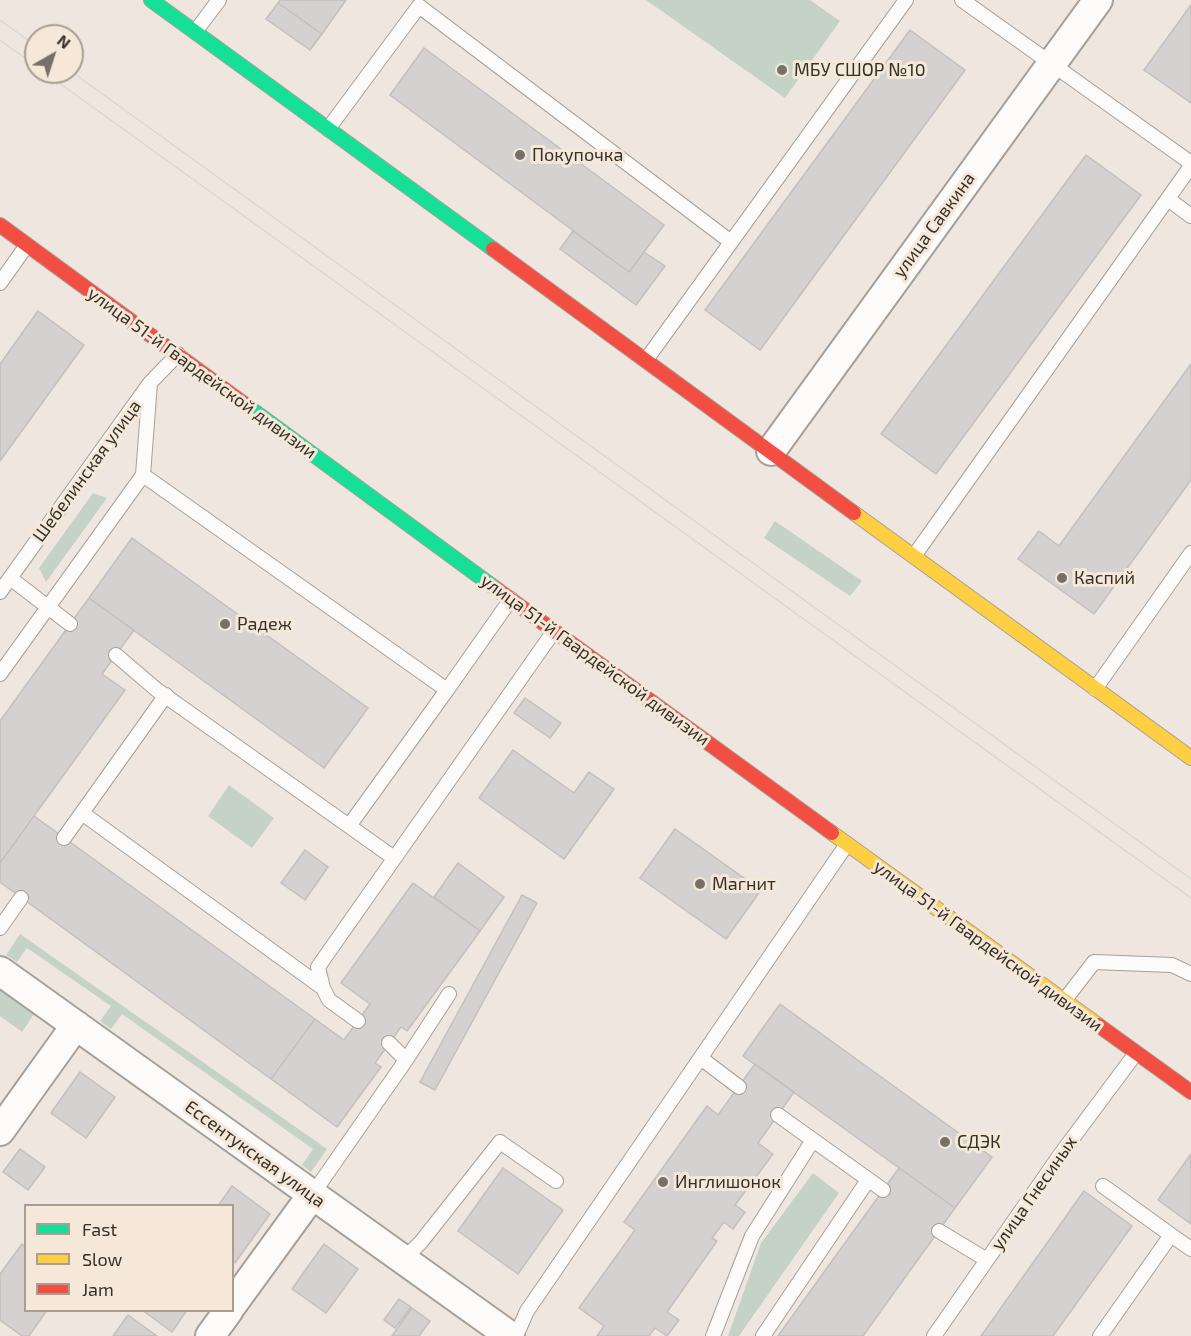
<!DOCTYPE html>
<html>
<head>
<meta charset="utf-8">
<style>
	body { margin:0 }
	#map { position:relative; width:1191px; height:1336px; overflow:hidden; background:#efe7df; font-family:"Exo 2",sans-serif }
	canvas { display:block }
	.legend { position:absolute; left:24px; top:1204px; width:210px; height:108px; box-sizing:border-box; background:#f5e8d9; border:2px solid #a89e93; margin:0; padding:8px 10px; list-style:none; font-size:18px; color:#35302a }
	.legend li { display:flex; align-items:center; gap:12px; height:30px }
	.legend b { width:30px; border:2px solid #a89e93 }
	.north { position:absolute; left:24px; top:24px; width:60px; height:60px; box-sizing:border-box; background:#f5e8d9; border:2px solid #a89e93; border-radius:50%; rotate:39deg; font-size:16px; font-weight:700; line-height:24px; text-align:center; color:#35302a }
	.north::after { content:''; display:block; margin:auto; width:21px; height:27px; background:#767069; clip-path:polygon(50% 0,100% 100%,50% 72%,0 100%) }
</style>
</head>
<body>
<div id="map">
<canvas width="1191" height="1336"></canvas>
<ul class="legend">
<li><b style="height:8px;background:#16e098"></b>Fast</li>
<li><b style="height:8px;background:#ffcf43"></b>Slow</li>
<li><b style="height:8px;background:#f24e42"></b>Jam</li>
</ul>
<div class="north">N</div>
</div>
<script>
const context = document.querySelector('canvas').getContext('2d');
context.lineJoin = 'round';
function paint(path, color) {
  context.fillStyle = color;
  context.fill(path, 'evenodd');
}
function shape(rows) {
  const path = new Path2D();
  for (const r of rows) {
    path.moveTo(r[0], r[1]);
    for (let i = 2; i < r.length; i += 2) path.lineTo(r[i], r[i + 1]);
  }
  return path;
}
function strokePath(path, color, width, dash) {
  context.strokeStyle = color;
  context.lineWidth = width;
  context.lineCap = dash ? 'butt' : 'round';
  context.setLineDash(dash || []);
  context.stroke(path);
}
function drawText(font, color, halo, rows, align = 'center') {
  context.font = font + ' "Exo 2",sans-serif';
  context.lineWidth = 6;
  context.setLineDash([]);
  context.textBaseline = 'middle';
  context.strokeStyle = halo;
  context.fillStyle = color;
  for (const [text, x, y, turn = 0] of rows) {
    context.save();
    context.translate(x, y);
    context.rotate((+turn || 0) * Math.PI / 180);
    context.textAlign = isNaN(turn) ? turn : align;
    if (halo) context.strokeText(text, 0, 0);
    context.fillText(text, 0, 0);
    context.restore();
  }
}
const green = shape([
	[646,0,810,0,840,21,785,98],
	[93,493,107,498,46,582,39,568],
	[775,521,862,581,850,596,764,538],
	[229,785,274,818,252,848,208,816],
	[20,934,327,1149,311,1172,302,1165,313,1149,122,1014,111,1029,100,1021,111,1006,27,948,17,962,6,955],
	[0,990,34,1014,22,1032,0,1016],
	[813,1173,839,1193,739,1336,728,1336,761,1243]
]);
const building = shape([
	[280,0,346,0,322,34,278,3,280,0],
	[278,3,322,34,310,50,266,19,278,3],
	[1191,5,1191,103,1144,70,1191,5],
	[910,30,965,70,760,350,705,310,910,30],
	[424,48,664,225,629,272,390,95,424,48],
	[1086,155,1141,195,936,474,881,434,1086,155],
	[573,231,629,272,644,252,665,266,636,305,560,249,573,231],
	[38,311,84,345,0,461,0,364,38,311],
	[1191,364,1191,480,1094,614,1018,559,1039,531,1059,546,1191,364],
	[132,538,368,708,324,768,89,598,132,538],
	[89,598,134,630,102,674,125,690,0,863,0,721,89,598],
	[525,698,561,723,550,738,514,713,525,698],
	[513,750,574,793,589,772,614,789,564,859,479,798,513,750],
	[34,816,315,1019,271,1079,0,882,0,863,34,816],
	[675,829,761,890,726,939,640,878,675,829],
	[305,850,328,867,305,900,281,883,305,850],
	[458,863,504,897,480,931,434,897,458,863],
	[413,883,480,931,407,1031,401,1027,375,1063,381,1067,337,1127,271,1079,315,1019,344,1040,370,1004,341,983,413,883],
	[522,895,537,903,435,1090,420,1082,522,895],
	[780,1004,992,1157,955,1208,743,1056,780,1004],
	[755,1064,794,1092,758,1143,773,1154,735,1205,745,1212,733,1229,724,1222,712,1238,717,1241,667,1312,679,1320,667,1336,655,1328,649,1336,597,1336,604,1326,579,1308,635,1230,624,1222,707,1106,718,1115,755,1064],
	[80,1072,115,1097,86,1138,51,1113,80,1072],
	[20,1149,45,1167,28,1190,3,1172,20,1149],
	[1191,1154,1191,1224,1158,1200,1191,1154],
	[503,1168,563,1210,518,1274,458,1231,503,1168],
	[899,1168,955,1208,863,1336,778,1336,899,1168],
	[232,1186,270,1214,235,1263,232,1261,232,1206,218,1206,232,1186],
	[1084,1191,1132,1226,1053,1336,981,1336,1084,1191],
	[22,1244,26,1247,26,1310,47,1310,29,1336,22,1336,0,1320,0,1274,22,1244],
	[324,1244,358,1269,326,1313,292,1289,324,1244],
	[399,1299,411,1307,395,1328,384,1320,399,1299],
	[412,1308,430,1321,419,1336,392,1336,412,1308],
	[142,1310,187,1310,172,1332,142,1310],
	[128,1315,157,1336,113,1336,128,1315]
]);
const lane = shape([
	[962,0,1191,163],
	[195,32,219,0],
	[328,129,419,6,731,242],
	[1168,199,1191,216],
	[0,283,27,245],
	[646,360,906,0],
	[150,383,143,475,447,690,511,599],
	[914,556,1191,166],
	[10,578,70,624],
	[0,592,150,383,178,354],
	[116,655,157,690,349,826,447,690],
	[0,674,143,475],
	[1095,689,1191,553],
	[82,813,323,988],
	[349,826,394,858],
	[64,838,166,695],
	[0,928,21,898],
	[1064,1001,1094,962,1172,965,1191,974],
	[358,1021,329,1000,323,988,318,967,554,631],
	[702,1059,739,1087],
	[406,1060,449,994],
	[813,1140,883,1190],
	[1103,1186,1171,1235],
	[312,1195,406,1060,389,1043],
	[939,1231,987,1260],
	[404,1259,421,1242,500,1142,556,1181],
	[516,1336,527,1311,847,844],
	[713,1336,752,1236,813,1140,778,1115],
	[763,1336,868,1180],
	[934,1336,1060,1155,1136,1053],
	[1100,1336,1171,1235,1191,1249]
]);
const street = shape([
	[771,451,1098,0],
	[0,971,510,1336],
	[0,1131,76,1025],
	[232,1305,312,1195],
	[210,1336,229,1310]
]);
const fast = shape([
	[151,0,493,249],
	[243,403,495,588]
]);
const slow = shape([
	[854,513,1191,758],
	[832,833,1098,1025]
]);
const jam = shape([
	[0,225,243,403],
	[493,249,854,513],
	[495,588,832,833],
	[1098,1025,1191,1092]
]);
const tram = shape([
	[0,20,36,46],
	[0,40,36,66],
	[44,72,1191,898],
	[72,72,1191,879]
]);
const markers = [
	[782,70,6,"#767069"],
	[520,155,6,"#767069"],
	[1062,578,6,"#767069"],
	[225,624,6,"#767069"],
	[700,884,6,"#767069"],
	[945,1142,6,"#767069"],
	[663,1182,6,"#767069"]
];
const poiNames = [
	["МБУ СШОР №10",794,70],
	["Покупочка",532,155],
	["Каспий",1074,578],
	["Радеж",237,624],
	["Магнит",712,884],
	["СДЭК",957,1142],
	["Инглишонок",675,1182]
];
const streetNames = [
	["улица Савкина",934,225,-54],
	["улица 51-й Гвардейской дивизии",202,373,36],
	["Шебелинская улица",87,471,-54],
	["улица 51-й Гвардейской дивизии",595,660,36],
	["улица 51-й Гвардейской дивизии",988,946,36],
	["Ессентукская улица",255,1154,36],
	["улица Гнесиных",1034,1193,-55]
];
paint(green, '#c5d3c6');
paint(building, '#d5d1d1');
strokePath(building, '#c2bfbe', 1.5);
strokePath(lane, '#a5a099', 16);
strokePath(street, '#a5a099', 32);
strokePath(fast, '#a5a099', 16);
strokePath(slow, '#a5a099', 16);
strokePath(jam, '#a5a099', 16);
strokePath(lane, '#fdfbfa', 14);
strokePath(street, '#fdfbfa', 28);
strokePath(fast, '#16e098', 14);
strokePath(slow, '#ffcf43', 14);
strokePath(jam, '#f24e42', 14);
strokePath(tram, '#d9d7d5', 1.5);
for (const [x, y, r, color] of markers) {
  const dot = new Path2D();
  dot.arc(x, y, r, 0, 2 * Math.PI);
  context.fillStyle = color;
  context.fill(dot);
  strokePath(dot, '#f5e8d9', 2);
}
drawText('18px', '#35302a', '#f5e8d9', poiNames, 'left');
drawText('18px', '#35302a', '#f5e8d9', streetNames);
</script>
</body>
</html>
